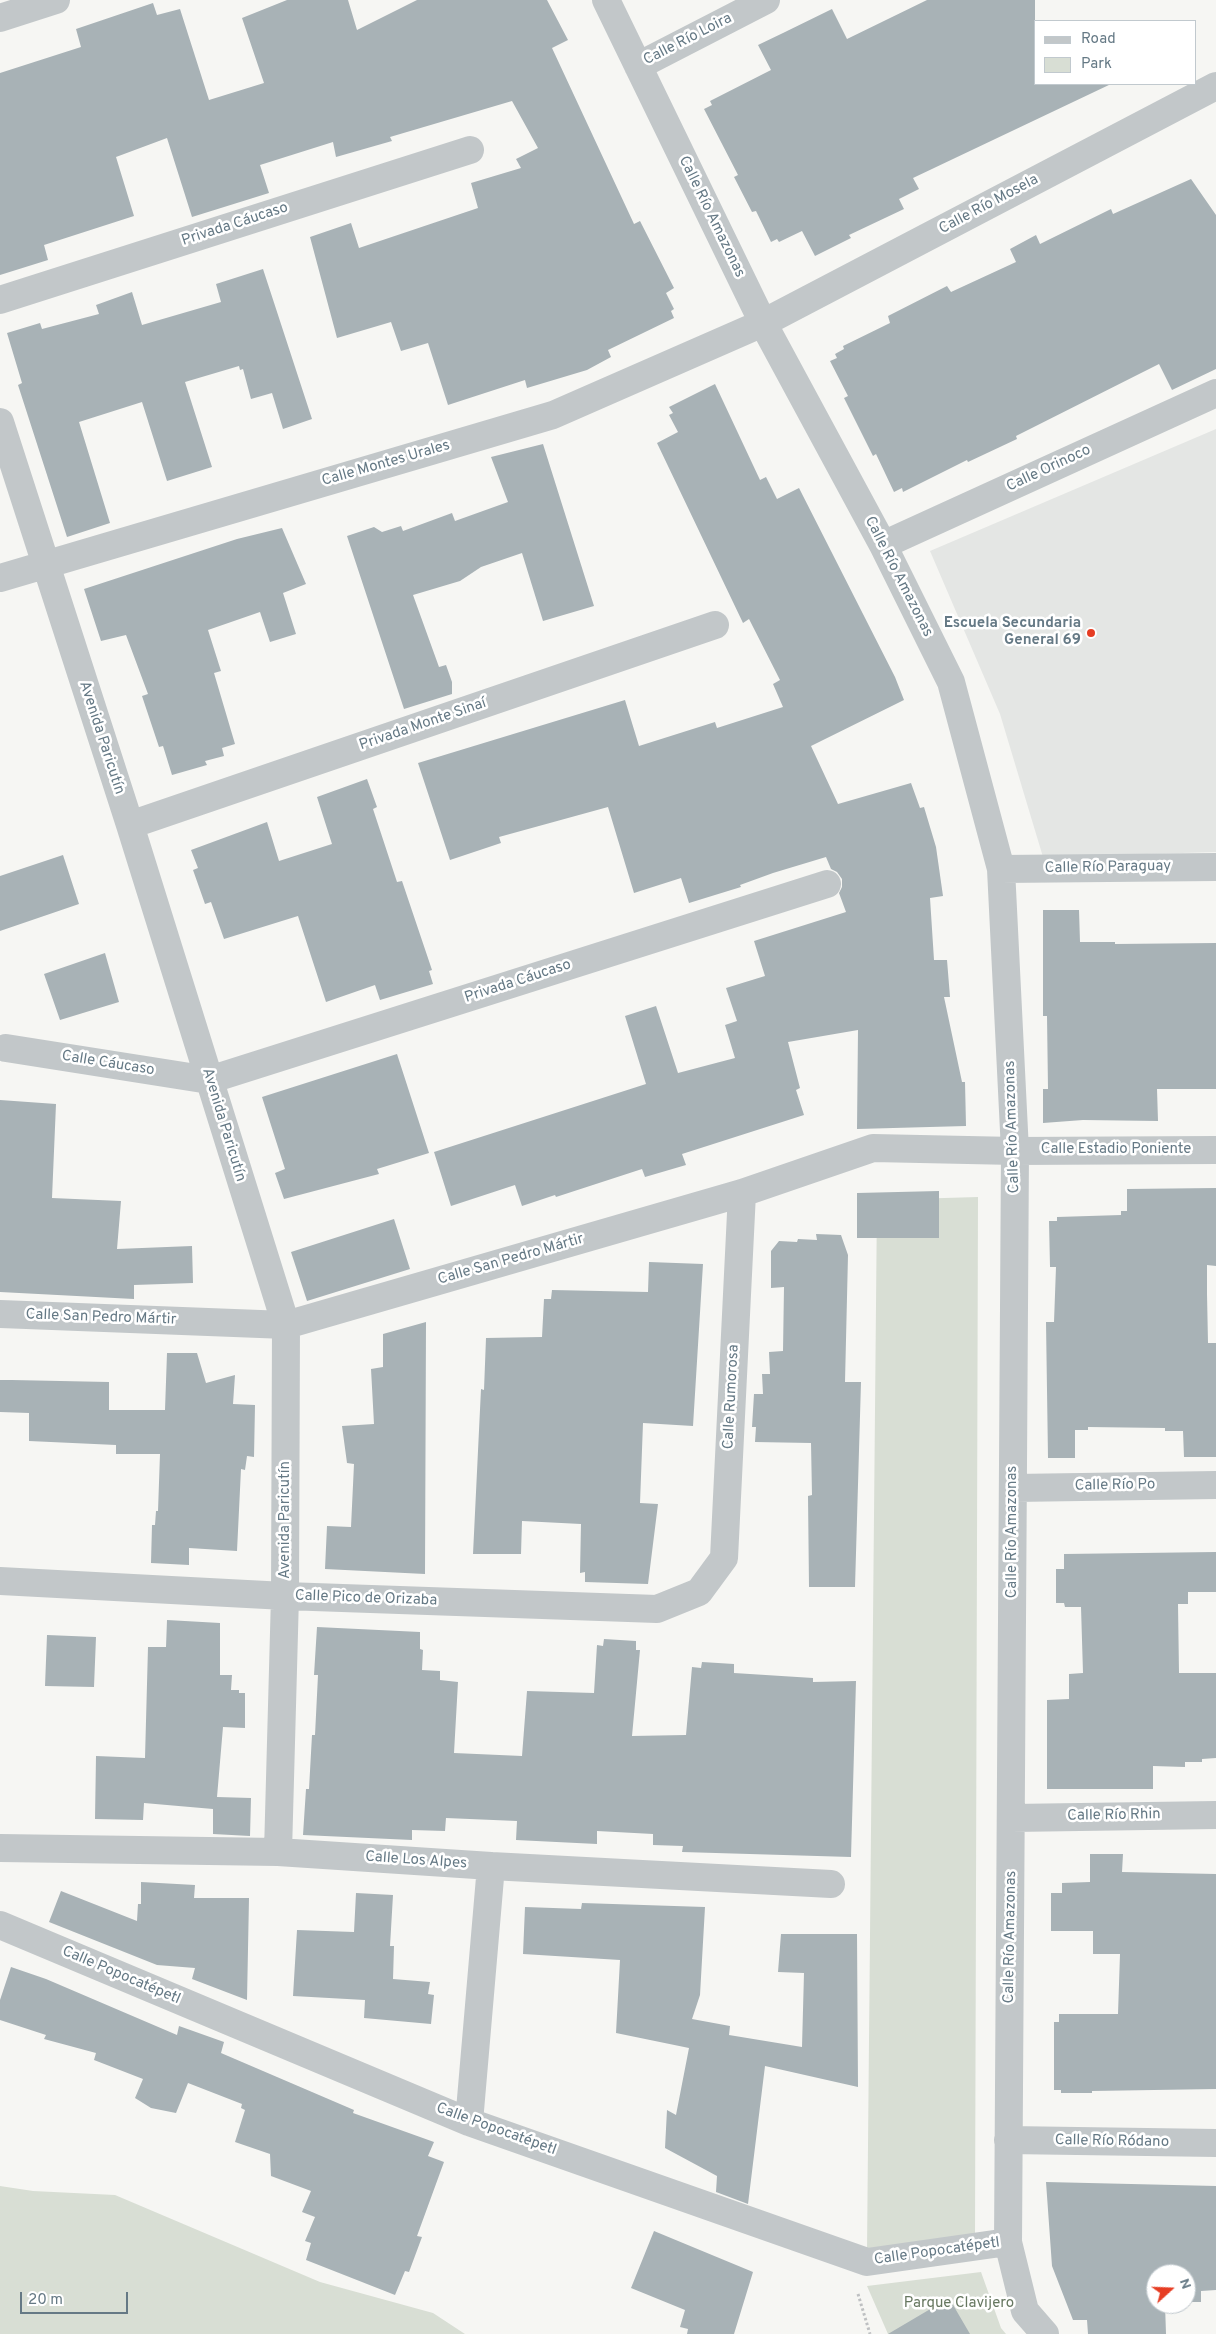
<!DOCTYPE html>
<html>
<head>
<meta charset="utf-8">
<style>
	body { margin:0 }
	#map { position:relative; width:1216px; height:2334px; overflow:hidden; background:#f6f6f3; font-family:Overpass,sans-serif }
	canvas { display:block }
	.legend { position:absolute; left:1034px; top:20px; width:162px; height:65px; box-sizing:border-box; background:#fff; border:1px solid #c1c9ce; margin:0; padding:6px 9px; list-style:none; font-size:15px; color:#657985 }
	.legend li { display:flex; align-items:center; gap:10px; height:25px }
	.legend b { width:25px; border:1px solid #c1c9ce }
	.north { position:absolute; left:1146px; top:2264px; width:50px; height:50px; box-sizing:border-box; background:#fff; border:1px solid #c1c9ce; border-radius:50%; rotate:70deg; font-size:14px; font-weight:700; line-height:20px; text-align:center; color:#657985 }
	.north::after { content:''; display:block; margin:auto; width:18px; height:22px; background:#e63d23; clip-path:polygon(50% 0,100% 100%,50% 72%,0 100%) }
	.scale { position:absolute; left:20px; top:2292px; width:108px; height:22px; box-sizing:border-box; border:2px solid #657985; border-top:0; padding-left:6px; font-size:15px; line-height:18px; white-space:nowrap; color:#657985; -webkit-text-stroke:4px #fff; paint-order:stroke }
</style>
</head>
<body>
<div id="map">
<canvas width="1216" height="2334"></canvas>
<ul class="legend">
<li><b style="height:6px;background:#c2c7c9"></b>Road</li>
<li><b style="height:14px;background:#d8ded4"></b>Park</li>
</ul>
<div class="north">N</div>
<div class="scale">20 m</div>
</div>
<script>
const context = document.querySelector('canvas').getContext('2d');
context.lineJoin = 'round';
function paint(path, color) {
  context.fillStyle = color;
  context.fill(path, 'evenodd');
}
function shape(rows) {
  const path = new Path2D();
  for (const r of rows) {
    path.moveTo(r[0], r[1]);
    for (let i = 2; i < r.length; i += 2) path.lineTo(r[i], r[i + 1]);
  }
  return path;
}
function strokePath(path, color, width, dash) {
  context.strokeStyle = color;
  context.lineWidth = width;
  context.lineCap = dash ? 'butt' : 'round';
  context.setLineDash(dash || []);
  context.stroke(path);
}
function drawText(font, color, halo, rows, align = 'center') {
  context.font = font + ' Overpass,sans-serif';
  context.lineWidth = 5;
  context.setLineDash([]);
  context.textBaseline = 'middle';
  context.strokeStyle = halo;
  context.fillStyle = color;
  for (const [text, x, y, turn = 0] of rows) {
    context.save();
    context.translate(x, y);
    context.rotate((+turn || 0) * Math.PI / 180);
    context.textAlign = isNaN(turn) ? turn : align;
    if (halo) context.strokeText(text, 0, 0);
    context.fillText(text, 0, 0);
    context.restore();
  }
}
const built = shape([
	[1216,429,1216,852,1043,857,1000,714,930,551]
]);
const green = shape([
	[978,1197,975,2234,867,2250,877,1200],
	[0,2186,33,2191,115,2195,320,2282,433,2313,465,2334,0,2334],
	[981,2272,1001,2328,1006,2334,888,2334,867,2286]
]);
const building = shape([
	[287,0,348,0,357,30,417,0,547,0,568,40,552,48,634,224,640,221,674,288,666,293,674,309,671,311,674,318,608,350,611,357,587,370,527,388,525,380,448,405,428,343,401,351,391,322,337,338,310,237,351,223,359,248,478,208,471,183,521,168,516,159,538,148,512,101,390,137,392,141,336,157,333,142,260,165,269,193,192,217,167,138,116,157,134,216,44,245,48,260,0,275,0,73,81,47,76,29,153,3,157,15,180,9,209,100,264,83,242,18],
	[927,0,1035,0,1035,84,1111,84,913,178,919,189,899,199,904,209,849,235,851,238,815,256,802,231,779,242,777,239,771,242,756,211,752,212,734,177,738,175,704,109,712,105,710,101,771,70,758,45,783,33,832,9,847,39],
	[1191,179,1216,215,1216,369,1172,390,1159,364,1016,436,1017,439,968,462,967,460,903,492,902,488,894,492,876,454,873,456,844,398,848,396,830,361,837,358,835,354,844,349,843,346,890,323,888,316,947,286,951,292,1016,262,1010,249,1036,235,1040,244,1111,209,1113,214],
	[263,269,312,419,283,429,272,393,251,399,243,369,240,370,239,366,185,382,212,467,167,481,142,402,79,422,110,523,67,537,18,385,22,383,7,333,40,323,42,329,99,314,96,305,132,292,142,325,221,302,216,284],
	[715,384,760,480,766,477,777,499,799,488,895,677,904,700,811,746,838,804,911,783,920,808,924,807,936,847,943,896,930,898,934,960,947,960,950,997,944,997,962,1082,965,1082,966,1126,857,1129,858,1030,788,1042,800,1088,796,1090,804,1115,682,1154,686,1165,645,1177,642,1169,556,1197,555,1195,522,1206,515,1185,451,1206,434,1152,646,1084,625,1016,656,1006,678,1073,735,1058,725,1025,737,1021,726,988,765,976,754,941,846,912,839,893,842,887,842,879,837,872,831,869,826,857,773,873,740,885,741,887,689,903,681,878,634,893,608,807,499,837,501,843,450,860,418,763,625,700,639,746,715,722,717,728,783,707,773,684,780,680,749,619,743,623,657,443,678,432,669,415,673,413,669,407],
	[543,444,594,606,543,621,522,553,481,567,460,581,413,595,439,667,446,665,452,682,452,694,404,709,347,536,374,527,382,532,401,526,403,531,452,513,455,521,508,502,491,457],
	[282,528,306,584,283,593,296,634,270,642,260,612,208,630,221,671,214,673,235,744,222,748,224,756,205,761,207,765,172,775,163,746,159,747,142,696,148,694,126,635,101,641,84,589,237,539],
	[367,779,377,807,373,809,397,882,402,881,432,970,429,971,433,984,380,1000,375,985,326,1002,298,916,224,939,211,902,205,904,193,870,198,868,191,850,267,822,279,861,332,844,317,797],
	[63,855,79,904,0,931,0,876],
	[1043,910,1079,910,1080,942,1115,942,1115,944,1216,943,1216,1089,1157,1089,1158,1121,1083,1120,1043,1123,1043,1089,1048,1089,1047,1016,1043,1016],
	[105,953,119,1002,60,1020,44,974],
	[397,1054,429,1153,377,1169,379,1174,284,1199,275,1173,285,1169,262,1097],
	[0,1100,56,1104,52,1198,121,1201,117,1249,192,1246,193,1283,134,1285,134,1299,0,1292],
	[1216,1188,1216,1266,1207,1265,1207,1294,1208,1343,1216,1343,1216,1457,1184,1457,1183,1431,1165,1431,1165,1428,1088,1427,1088,1430,1075,1430,1075,1458,1048,1458,1046,1322,1054,1322,1056,1267,1050,1267,1049,1221,1057,1221,1057,1217,1121,1215,1121,1211,1127,1211,1127,1189],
	[939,1191,939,1238,857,1238,857,1193],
	[394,1219,410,1269,307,1301,291,1252],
	[816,1234,841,1235,848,1255,845,1382,861,1382,855,1587,809,1587,808,1496,812,1495,811,1443,755,1442,756,1427,752,1427,754,1394,763,1394,762,1374,770,1374,769,1352,783,1351,784,1287,771,1288,771,1251,779,1241,797,1242,798,1239,817,1240],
	[649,1262,703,1264,693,1426,643,1423,640,1503,658,1504,648,1584,585,1582,585,1572,580,1573,581,1524,522,1521,521,1554,473,1554,481,1389,484,1390,486,1338,542,1337,544,1299,551,1299,552,1290,648,1292],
	[426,1322,425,1574,325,1569,327,1526,351,1527,354,1464,347,1463,342,1426,374,1424,371,1369,383,1367,383,1334],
	[167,1353,197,1353,206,1383,235,1375,233,1404,255,1405,254,1457,247,1456,245,1470,241,1469,237,1551,189,1548,189,1565,151,1563,152,1525,155,1525,156,1511,158,1511,160,1454,116,1454,116,1445,29,1441,29,1413,0,1412,0,1380,12,1380,109,1382,109,1410,165,1410],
	[1216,1552,1216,1592,1188,1592,1188,1604,1178,1604,1179,1673,1216,1673,1216,1758,1202,1759,1202,1762,1185,1762,1185,1767,1153,1766,1153,1789,1047,1789,1047,1700,1069,1699,1069,1674,1083,1673,1081,1607,1065,1607,1064,1603,1056,1603,1056,1569,1064,1569,1064,1554],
	[167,1620,220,1623,220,1675,232,1675,231,1690,239,1690,239,1693,245,1693,245,1728,223,1727,217,1797,251,1798,250,1836,213,1834,213,1809,144,1803,143,1820,95,1819,96,1756,145,1758,148,1647,166,1647],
	[317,1627,420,1632,420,1649,423,1650,422,1670,440,1671,440,1680,458,1682,454,1753,522,1756,527,1691,594,1693,597,1645,603,1646,604,1639,636,1641,636,1650,640,1650,632,1736,686,1735,692,1667,701,1668,702,1662,734,1664,734,1673,813,1678,813,1682,856,1681,851,1857,682,1852,683,1846,653,1845,653,1834,597,1831,597,1844,516,1840,517,1821,446,1818,445,1831,412,1830,412,1840,303,1835,306,1789,309,1789,312,1735,315,1735,318,1675,314,1675],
	[47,1635,96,1637,94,1687,45,1686],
	[1090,1854,1123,1854,1122,1872,1216,1874,1216,2089,1092,2091,1092,2093,1061,2093,1061,2090,1054,2090,1054,2022,1059,2022,1059,2014,1118,2014,1120,1954,1093,1954,1093,1931,1051,1931,1051,1893,1062,1893,1062,1883,1090,1882],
	[141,1882,195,1885,194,1898,249,1898,247,2000,192,1979,195,1968,157,1965,49,1922,61,1891,137,1921,138,1904,141,1904],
	[356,1893,393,1895,390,1946,394,1946,393,1979,430,1982,428,1994,434,1995,431,2024,364,2018,365,2000,293,1996,297,1930,354,1932],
	[582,1903,705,1907,700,1995,692,2019,730,2026,729,2035,802,2047,804,1973,778,1972,781,1934,857,1934,858,2087,765,2066,748,2204,716,2192,717,2176,665,2148,667,2110,676,2115,689,2048,616,2033,620,1960,523,1954,525,1907,581,1909],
	[11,1967,46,1979,177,2035,179,2026,224,2042,221,2053,354,2110,353,2113,434,2142,428,2156,444,2162,417,2236,422,2237,409,2272,405,2271,395,2295,306,2260,311,2243,305,2241,315,2217,302,2212,311,2191,271,2176,270,2154,235,2142,245,2110,241,2108,242,2104,188,2083,176,2113,151,2108,135,2098,143,2079,94,2060,96,2053,44,2039,46,2035,0,2020,0,2000],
	[1046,2182,1216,2186,1216,2290,1201,2291,1201,2302,1186,2302,1186,2274,1156,2274,1156,2304,1165,2304,1166,2334,1088,2334,1087,2320,1073,2320,1052,2266],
	[654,2231,753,2272,734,2334,687,2334,688,2329,680,2327,685,2310,631,2288],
	[949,2298,970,2334,888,2334]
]);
const path = shape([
	[858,2294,870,2334]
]);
const minor = shape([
	[606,0,763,323,883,545,951,682,1001,869,1015,1151,1008,2242,1025,2311,1045,2334],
	[0,18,56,0],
	[638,66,766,0],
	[0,300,470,150],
	[0,422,130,825,286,1325,285,1596,278,1852],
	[883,545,1216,393],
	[0,578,553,415,763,323,1216,86],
	[130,825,715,625],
	[1001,869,1216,867],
	[6,1048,209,1080,827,884],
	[0,1314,286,1325,742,1193,873,1148,1015,1151,1216,1150],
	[1014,1488,1216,1485],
	[0,1581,285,1596,657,1609,699,1592,724,1558,742,1193],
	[1012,1818,1216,1815],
	[0,1848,278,1852,491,1866,831,1884],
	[0,1925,469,2122,867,2262,1008,2242],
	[469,2122,491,1866],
	[1008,2140,1216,2143]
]);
const markers = [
	[1091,633,5,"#e63d23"]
];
const streetNames = [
	["Calle Río Loira",688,40,-27],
	["Calle Río Mosela",989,205,-28],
	["Calle Río Amazonas",711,217,64],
	["Privada Cáucaso",235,225,-18],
	["Calle Montes Urales",386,464,-16],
	["Calle Orinoco",1049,469,-25],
	["Calle Río Amazonas",898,577,63],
	["Privada Monte Sinaí",423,725,-19],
	["Avenida Paricutín",101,738,72],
	["Calle Río Paraguay",1108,868,-1],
	["Privada Cáucaso",518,982,-18],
	["Calle Cáucaso",108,1064,9],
	["Avenida Paricutín",223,1125,73],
	["Calle Río Amazonas",1013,1127,-92],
	["Calle Estadio Poniente",1116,1150],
	["Calle San Pedro Mártir",511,1260,-16],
	["Calle San Pedro Mártir",101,1318,2],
	["Calle Rumorosa",732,1397,-87],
	["Calle Río Po",1115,1486,-1],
	["Avenida Paricutín",286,1520,-90],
	["Calle Río Amazonas",1013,1532,-90],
	["Calle Pico de Orizaba",366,1599,2],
	["Calle Río Rhin",1114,1816,-1],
	["Calle Los Alpes",416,1861,4],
	["Calle Río Amazonas",1011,1937,-89],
	["Calle Popocatépetl",121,1976,23],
	["Calle Popocatépetl",496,2130,20],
	["Calle Río Ródano",1112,2142,1],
	["Calle Popocatépetl",937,2252,-8]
];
const poiNames = [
	["Escuela Secundaria",1081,624],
	["General 69",1081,641]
];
const parkNames = [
	["Parque Clavijero",959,2304]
];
paint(built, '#e4e6e4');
paint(green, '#d8ded4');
paint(building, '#a8b2b6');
strokePath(path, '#bec0c2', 3, [2.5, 2.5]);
strokePath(minor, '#c2c7c9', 28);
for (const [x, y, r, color] of markers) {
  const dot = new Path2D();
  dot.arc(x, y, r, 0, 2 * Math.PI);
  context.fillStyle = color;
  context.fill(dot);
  strokePath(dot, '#fff', 2);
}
drawText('15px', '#657985', '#fff', streetNames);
drawText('bold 15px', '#657985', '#fff', poiNames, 'right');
drawText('15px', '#667760', '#fff', parkNames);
</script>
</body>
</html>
